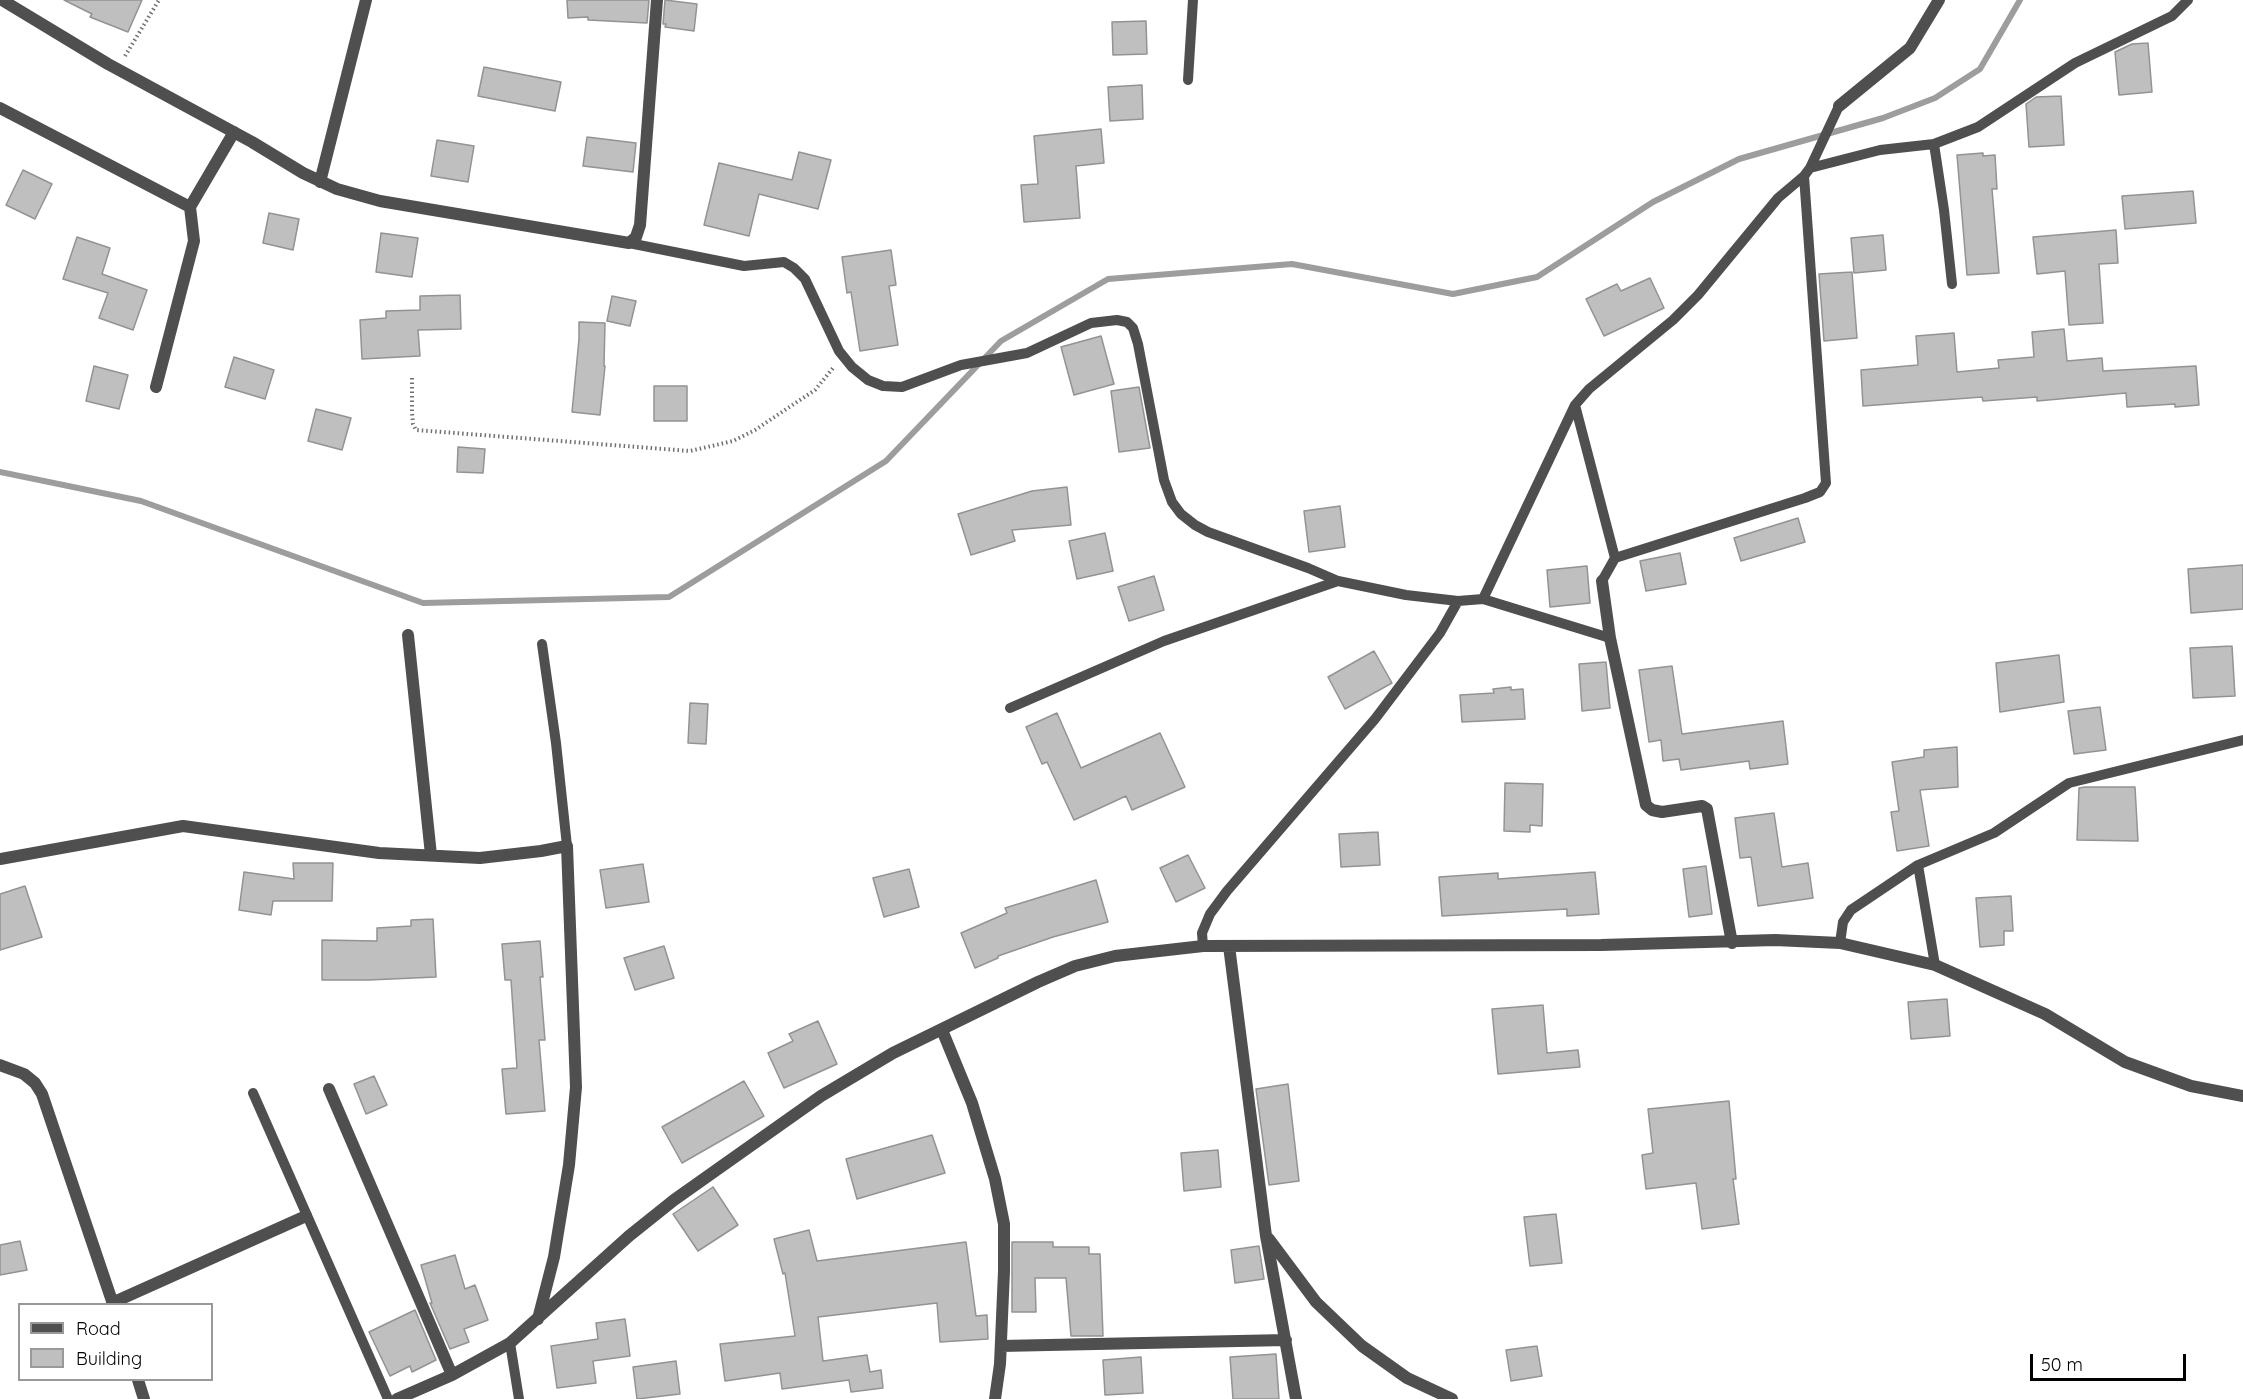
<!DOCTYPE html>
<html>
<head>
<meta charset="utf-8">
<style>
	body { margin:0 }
	#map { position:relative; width:2243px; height:1399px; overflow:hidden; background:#fff; font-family:Quicksand,sans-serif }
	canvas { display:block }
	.legend { position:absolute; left:18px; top:1303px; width:195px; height:78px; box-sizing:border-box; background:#fff; border:2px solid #999; margin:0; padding:8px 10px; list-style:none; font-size:18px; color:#000 }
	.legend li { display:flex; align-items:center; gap:12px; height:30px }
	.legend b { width:30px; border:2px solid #999 }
	.scale { position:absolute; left:2030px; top:1354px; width:156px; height:27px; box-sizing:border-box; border:3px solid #000; border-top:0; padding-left:8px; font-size:18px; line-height:21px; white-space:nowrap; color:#000; -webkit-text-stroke:4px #fff; paint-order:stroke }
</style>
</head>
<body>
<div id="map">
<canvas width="2243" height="1399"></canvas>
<ul class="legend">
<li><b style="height:8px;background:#4f4f4f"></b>Road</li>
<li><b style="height:16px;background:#bfbfbf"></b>Building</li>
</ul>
<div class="scale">50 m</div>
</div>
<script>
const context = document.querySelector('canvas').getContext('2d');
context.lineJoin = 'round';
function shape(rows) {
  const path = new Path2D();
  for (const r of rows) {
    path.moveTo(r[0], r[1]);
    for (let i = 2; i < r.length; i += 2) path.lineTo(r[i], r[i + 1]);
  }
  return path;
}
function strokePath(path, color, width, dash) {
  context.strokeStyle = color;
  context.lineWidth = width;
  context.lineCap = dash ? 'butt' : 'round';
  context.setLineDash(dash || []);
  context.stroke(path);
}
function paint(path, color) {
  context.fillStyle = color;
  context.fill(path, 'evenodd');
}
const stream = shape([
	[0,472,141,501,423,603,669,597,886,461,1001,341,1108,279,1292,264,1453,294,1537,277,1653,202,1739,159,1883,118,1935,98,1980,69,2020,0]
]);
const building = shape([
	[64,0,142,0,128,32,90,17,92,14,64,0],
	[567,0,649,0,647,23,588,20,588,17,568,18,567,0],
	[665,0,697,4,694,31,665,27,666,24,663,24,665,0],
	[1146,21,1147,54,1113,55,1112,22,1146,21],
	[2148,43,2152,92,2119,95,2115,52,2132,44,2148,43],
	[484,67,561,82,555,111,478,96,484,67],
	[1142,85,1143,119,1110,121,1108,87,1142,85],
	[2061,96,2064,145,2029,147,2026,104,2036,97,2061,96],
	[1101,129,1104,163,1076,166,1080,218,1024,222,1021,185,1038,184,1034,136,1101,129],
	[587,137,636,143,633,172,583,166,587,137],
	[437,140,474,146,468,182,431,176,437,140],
	[799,152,831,160,818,209,759,194,749,236,704,225,719,163,792,180,799,152],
	[1983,153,1983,156,1995,155,1997,189,1992,189,1999,273,1967,275,1957,155,1983,153],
	[23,170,52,184,35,219,6,205,23,170],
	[2193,191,2196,223,2125,229,2122,196,2193,191],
	[269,213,299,219,293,250,263,243,269,213],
	[2116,230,2118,263,2099,264,2103,323,2069,325,2065,271,2037,274,2033,237,2116,230],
	[381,233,418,238,412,277,376,272,381,233],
	[1883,235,1886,270,1854,273,1851,238,1883,235],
	[77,237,110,248,102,274,147,290,133,330,99,318,108,293,63,279,77,237],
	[891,250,896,285,889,286,898,345,860,351,851,292,847,293,842,257,891,250],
	[1852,272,1857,338,1824,341,1819,274,1852,272],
	[1650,278,1664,308,1604,336,1586,299,1617,284,1621,291,1650,278],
	[460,295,461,329,418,330,420,356,362,359,360,320,386,318,386,311,420,310,420,296,460,295],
	[612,296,636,301,630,326,607,321,612,296],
	[579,322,605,323,604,366,605,366,600,415,572,412,579,339,579,322],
	[2064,329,2067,361,2102,358,2103,371,2196,366,2199,405,2175,407,2175,404,2127,407,2126,393,2037,401,2037,397,1983,401,1982,397,1863,406,1861,370,1918,365,1916,336,1954,333,1957,372,1999,368,1998,360,2034,357,2032,332,2064,329],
	[1101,336,1114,384,1074,395,1061,347,1101,336],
	[234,357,274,370,265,399,225,387,234,357],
	[94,366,128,375,119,409,86,401,94,366],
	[654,386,687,386,687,421,654,421,654,386],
	[1139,387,1150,448,1119,452,1111,391,1139,387],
	[316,409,351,418,342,450,308,441,316,409],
	[458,447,485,449,483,473,457,472,458,447],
	[1067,487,1071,525,1012,530,1015,541,971,555,958,514,1032,491,1067,487],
	[1340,506,1345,547,1309,552,1304,511,1340,506],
	[1798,518,1805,542,1741,561,1734,538,1798,518],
	[1105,533,1113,571,1077,579,1069,541,1105,533],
	[1680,553,1686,584,1646,591,1640,561,1680,553],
	[2243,565,2243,609,2191,613,2188,569,2243,565],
	[1587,566,1590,603,1550,607,1547,570,1587,566],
	[1154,576,1164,610,1129,621,1118,587,1154,576],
	[2232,646,2235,696,2193,698,2190,648,2232,646],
	[1374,651,1392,683,1345,709,1328,677,1374,651],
	[2059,655,2064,702,2000,712,1996,663,2059,655],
	[1606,662,1610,708,1582,711,1579,664,1606,662],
	[1672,666,1682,734,1783,721,1788,764,1750,769,1749,761,1681,770,1679,759,1663,761,1661,740,1649,742,1639,670,1672,666],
	[1511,687,1511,690,1523,689,1525,719,1462,722,1460,695,1494,693,1493,689,1511,687],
	[690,703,708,704,706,744,688,743,690,703],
	[2100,707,2106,750,2074,754,2068,711,2100,707],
	[1057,713,1081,768,1160,733,1185,787,1132,810,1126,796,1074,820,1047,762,1042,764,1026,727,1057,713],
	[1957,747,1958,787,1920,790,1929,846,1897,851,1891,812,1899,811,1892,762,1924,757,1924,750,1957,747],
	[1505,783,1543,784,1542,826,1530,825,1530,832,1504,831,1505,783],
	[2085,787,2135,787,2138,841,2077,840,2079,788,2085,787],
	[1774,813,1782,867,1808,863,1813,898,1758,906,1751,857,1740,858,1735,818,1774,813],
	[1378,832,1380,865,1341,867,1339,834,1378,832],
	[1188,855,1205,888,1176,902,1160,868,1188,855],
	[293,863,333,863,332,901,273,901,271,915,239,910,244,872,294,879,293,863],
	[643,864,649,902,606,908,600,870,643,864],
	[1706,866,1712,914,1689,917,1683,869,1706,866],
	[909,869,919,907,884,917,873,878,909,869],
	[1595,872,1599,914,1567,916,1567,909,1442,916,1439,877,1498,873,1498,879,1595,872],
	[1096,880,1108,922,1053,937,998,956,998,958,975,968,961,933,1007,913,1005,908,1096,880],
	[25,886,42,937,0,950,0,894,25,886],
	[2011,896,2013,931,2004,931,2004,945,1980,947,1976,898,2011,896],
	[433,919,436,977,369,980,322,980,322,940,377,941,377,928,411,926,411,920,433,919],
	[540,941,543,977,540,977,545,1040,539,1040,545,1111,506,1114,502,1069,517,1068,511,980,505,980,502,944,540,941],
	[664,946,674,978,635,990,624,958,664,946],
	[1947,999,1950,1036,1911,1039,1908,1002,1947,999],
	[1543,1005,1547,1053,1578,1050,1580,1067,1498,1074,1492,1009,1543,1005],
	[818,1021,837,1064,784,1088,768,1053,793,1041,789,1034,818,1021],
	[374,1076,387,1105,366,1114,354,1084,374,1076],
	[744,1081,764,1116,682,1163,662,1127,744,1081],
	[1288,1084,1299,1181,1269,1185,1256,1089,1288,1084],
	[1729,1101,1736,1179,1733,1179,1739,1224,1702,1229,1696,1183,1646,1189,1642,1155,1653,1153,1648,1109,1729,1101],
	[932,1135,945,1173,857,1199,846,1159,932,1135],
	[1218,1150,1221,1187,1184,1191,1181,1153,1218,1150],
	[713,1187,738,1225,698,1251,673,1214,713,1187],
	[1556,1214,1562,1263,1530,1266,1524,1217,1556,1214],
	[809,1230,817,1261,966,1242,976,1316,987,1315,988,1339,940,1342,937,1303,818,1317,823,1361,867,1355,870,1372,881,1370,883,1388,851,1392,849,1380,782,1389,780,1373,725,1381,720,1344,795,1336,785,1273,783,1274,774,1239,809,1230],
	[20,1241,27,1270,0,1275,0,1245,20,1241],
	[1012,1242,1053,1242,1053,1247,1089,1247,1089,1254,1100,1254,1103,1336,1071,1336,1066,1278,1035,1278,1036,1312,1012,1312,1012,1242],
	[1259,1246,1264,1279,1235,1283,1231,1250,1259,1246],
	[455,1255,465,1289,475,1285,488,1320,464,1329,469,1342,450,1349,430,1303,432,1303,421,1265,455,1255],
	[415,1310,436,1360,412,1372,410,1366,390,1376,369,1332,415,1310],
	[625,1319,630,1356,593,1361,596,1383,557,1388,551,1346,598,1339,596,1323,625,1319],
	[1537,1346,1542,1376,1511,1381,1506,1350,1537,1346],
	[1276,1354,1279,1399,1233,1399,1230,1357,1276,1354],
	[1141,1357,1143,1393,1105,1395,1103,1360,1141,1357],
	[676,1361,680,1394,637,1399,633,1367,676,1361]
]);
const path = shape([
	[125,56,159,0],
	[412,378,412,412,413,424,416,430,690,451,733,441,755,430,815,390,833,368]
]);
const service = shape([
	[1188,80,1193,0],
	[1934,144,1944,210,1952,284],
	[1810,168,1880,150,1934,144,1978,127,2075,63,2172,16,2188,0],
	[629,243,744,266,784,262,794,268,805,279,839,351,852,367,868,380,883,386,902,387,961,365,1027,353,1091,323,1117,320,1127,322,1133,328,1138,344,1164,480,1172,502,1181,514,1195,525,1208,532,1308,568,1338,581,1406,595,1458,601,1483,599,1610,638],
	[1575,405,1615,558],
	[1602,581,1615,558,1805,498,1820,492,1826,483,1804,176],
	[1483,599,1575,405,1589,389,1673,320,1698,295,1778,198,1804,176,1810,168,1839,106],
	[542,644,556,743,567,846],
	[1010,708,1164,641,1338,581],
	[1918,865,1935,965],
	[1840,943,1843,922,1851,910,1918,865,1994,833,2069,783,2243,740],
	[1203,946,1202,933,1210,914,1227,891,1375,719,1440,633,1458,601],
	[253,1093,388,1399],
	[510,1343,519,1399]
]);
const minor = shape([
	[2,0,108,64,252,142,303,173,337,189,380,201,629,243,636,237,640,225,657,0],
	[1839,106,1910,48,1939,0],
	[0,108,190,207],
	[320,182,366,0],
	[156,387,194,241,190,207,234,132],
	[1602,581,1610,638,1646,805,1652,810,1662,812,1702,806,1707,809,1732,943],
	[408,635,431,855],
	[0,859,183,826,379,853,480,858,541,851,567,846,576,1087,569,1165,554,1257,538,1319],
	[1229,946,1266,1236,1296,1399],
	[942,1030,972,1103,995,1179,1004,1224,1004,1271,1000,1364,995,1399],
	[0,1065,24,1074,35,1083,42,1094,113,1304],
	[329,1089,452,1375],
	[1269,1239,1316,1302,1362,1346,1407,1378,1452,1399],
	[112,1303,306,1216],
	[1001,1346,1286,1340],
	[138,1380,144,1399],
	[397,1399,452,1375,510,1343,629,1236,674,1200,821,1096,893,1053,1038,982,1075,966,1115,956,1203,946,1601,945,1775,940,1840,943,1935,965,2045,1014,2125,1062,2191,1086,2243,1096]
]);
strokePath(stream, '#9d9d9d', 6);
paint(building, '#bfbfbf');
strokePath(building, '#939393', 1.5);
strokePath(path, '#717171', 4, [1.5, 3]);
strokePath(service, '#4f4f4f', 10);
strokePath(minor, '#4f4f4f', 12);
</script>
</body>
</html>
